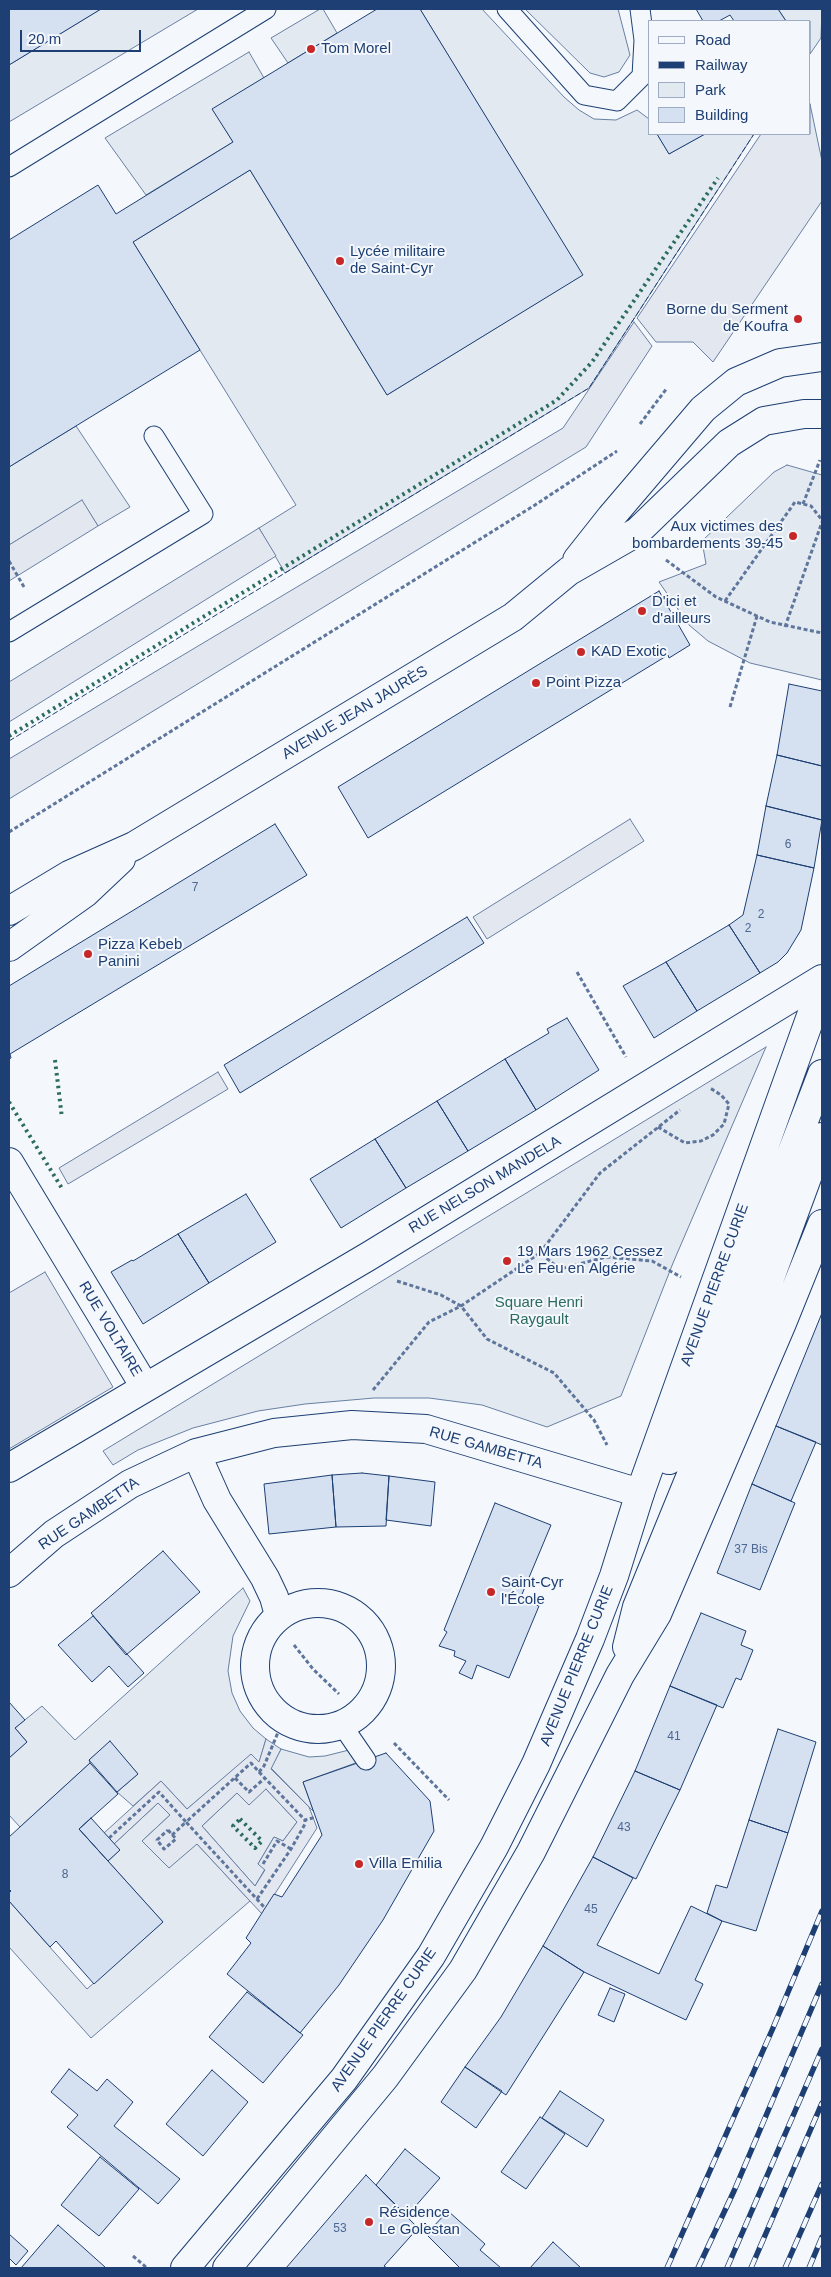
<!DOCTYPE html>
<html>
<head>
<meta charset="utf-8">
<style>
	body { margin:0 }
	#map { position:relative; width:831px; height:2277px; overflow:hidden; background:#f4f7fb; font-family:Helvetica,sans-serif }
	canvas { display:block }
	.frame { position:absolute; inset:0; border:10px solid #1d3f73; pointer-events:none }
	.legend { position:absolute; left:648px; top:20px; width:162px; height:115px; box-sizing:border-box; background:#f4f7fb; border:1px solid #9eadc5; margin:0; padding:6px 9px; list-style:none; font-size:15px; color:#1d3f73 }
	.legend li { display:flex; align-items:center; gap:10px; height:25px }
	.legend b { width:25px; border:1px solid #9eadc5 }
	.scale { position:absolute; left:20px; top:30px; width:121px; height:22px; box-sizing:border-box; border:2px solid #1d3f73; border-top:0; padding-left:6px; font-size:15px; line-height:18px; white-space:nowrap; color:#1d3f73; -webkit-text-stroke:4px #f4f7fb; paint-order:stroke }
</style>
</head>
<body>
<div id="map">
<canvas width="831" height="2277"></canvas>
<div class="frame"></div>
<ul class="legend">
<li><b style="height:6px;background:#f4f7fb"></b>Road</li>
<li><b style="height:6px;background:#1d3f73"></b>Railway</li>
<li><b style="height:14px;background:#e3e9f0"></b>Park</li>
<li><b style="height:14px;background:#d5e0f0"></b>Building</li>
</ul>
<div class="scale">20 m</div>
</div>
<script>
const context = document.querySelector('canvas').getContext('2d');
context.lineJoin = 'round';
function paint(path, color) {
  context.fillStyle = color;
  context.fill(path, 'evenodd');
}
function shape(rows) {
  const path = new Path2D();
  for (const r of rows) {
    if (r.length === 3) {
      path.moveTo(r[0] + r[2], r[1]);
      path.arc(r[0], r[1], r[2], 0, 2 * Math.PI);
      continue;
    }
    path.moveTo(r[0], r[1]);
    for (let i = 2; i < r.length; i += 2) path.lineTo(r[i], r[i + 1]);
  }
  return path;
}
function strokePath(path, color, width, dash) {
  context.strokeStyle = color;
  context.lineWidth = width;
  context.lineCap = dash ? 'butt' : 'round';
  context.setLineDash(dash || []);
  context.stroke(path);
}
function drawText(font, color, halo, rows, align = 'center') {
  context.font = font + ' Helvetica,sans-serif';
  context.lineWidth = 4;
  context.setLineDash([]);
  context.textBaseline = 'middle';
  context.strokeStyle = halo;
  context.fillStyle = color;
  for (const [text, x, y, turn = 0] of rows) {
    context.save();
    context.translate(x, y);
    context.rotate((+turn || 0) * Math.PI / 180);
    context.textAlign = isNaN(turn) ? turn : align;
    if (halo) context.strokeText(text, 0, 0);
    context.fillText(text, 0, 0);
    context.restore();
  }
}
const green = shape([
	[101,9,198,9,9,122,9,65,101,9],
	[320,9,323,9,337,33,288,63,271,38,320,9],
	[420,9,482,9,564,97,579,110,594,119,616,120,637,110,649,119,650,134,657,134,669,154,705,134,754,134,589,388,285,573,259,528,296,505,133,242,250,170,387,395,582,275,420,9],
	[525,9,618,9,630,55,619,72,604,77,590,73,525,9],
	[778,9,822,9,821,38,810,54,810,21,786,21,778,9],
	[249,52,264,78,213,109,233,142,146,195,105,138,249,52],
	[76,426,130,507,98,526,82,501,9,545,9,467,76,426],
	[787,465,822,475,822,680,750,663,708,641,689,625,659,582,706,564,702,541,774,472,787,465],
	[766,1047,673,1263,621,1396,547,1427,482,1405,429,1398,374,1398,305,1404,258,1411,193,1428,138,1450,113,1465,103,1451,766,1047],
	[243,1588,250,1601,233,1636,228,1671,232,1693,240,1711,253,1728,266,1739,259,1763,251,1755,187,1809,161,1781,133,1806,117,1792,138,1774,110,1742,89,1760,90,1763,20,1827,9,1815,9,1758,27,1742,15,1728,42,1706,75,1740,243,1588],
	[281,1749,309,1757,325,1756,353,1749,361,1761,303,1782,314,1812,271,1768,281,1749],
	[266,1789,297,1822,283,1841,274,1837,258,1864,265,1869,255,1886,202,1826,237,1793,266,1789],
	[158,1803,170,1815,142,1841,197,1844,250,1901,91,2038,9,1947,9,1901,87,1989,163,1922,108,1861,120,1850,114,1844,158,1803]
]);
const parking = shape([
	[810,104,822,161,822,201,713,362,693,342,656,342,637,318,761,134,810,134,810,104],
	[634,322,652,346,586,447,9,799,9,759,563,428,634,322],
	[82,500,98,526,9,581,9,545,82,500],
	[259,528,276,556,9,722,9,682,259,528],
	[630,819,644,841,487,939,473,917,630,819],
	[218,1072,228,1089,68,1184,59,1168,218,1072],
	[45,1272,113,1387,9,1449,9,1293,45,1272],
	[266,1739,281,1749,271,1769,309,1807,317,1828,262,1914,197,1844,169,1868,142,1841,170,1815,158,1803,114,1844,104,1833,161,1781,187,1809,251,1754,259,1762,266,1739],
	[266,1789,297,1822,283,1841,274,1837,258,1864,265,1870,255,1886,202,1826,237,1793,249,1805,266,1789]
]);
const building = shape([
	[9,9,101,9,9,65,9,9],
	[377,9,420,9,583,275,387,395,250,170,133,242,200,350,9,467,9,240,98,185,116,214,233,142,212,109,377,9],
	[696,9,778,9,786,21,734,21,730,15,719,21,703,21,696,9],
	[657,134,705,134,669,154,657,134],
	[659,591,690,645,669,658,668,655,368,838,338,787,659,591],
	[789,684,822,691,822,766,777,755,789,684],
	[777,755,822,766,822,820,766,806,777,755],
	[766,806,822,820,814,868,757,855,766,806],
	[275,824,307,875,10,1054,11,1058,9,1059,9,986,275,824],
	[757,855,814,868,801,930,787,953,778,962,760,973,729,925,743,915,757,855],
	[467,917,484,943,240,1093,224,1065,467,917],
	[729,925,760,973,697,1011,666,962,729,925],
	[666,962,697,1011,654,1038,623,986,666,962],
	[567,1018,599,1070,536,1110,505,1059,549,1033,547,1029,567,1018],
	[505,1059,536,1110,468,1151,437,1101,505,1059],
	[437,1101,468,1151,406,1188,375,1139,437,1101],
	[375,1139,406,1188,341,1228,310,1179,375,1139],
	[246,1194,276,1242,209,1283,178,1234,246,1194],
	[178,1234,209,1283,143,1324,111,1272,132,1260,133,1261,178,1234],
	[822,1313,822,1445,776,1426,822,1313],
	[776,1426,816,1442,791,1501,752,1484,776,1426],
	[362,1473,389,1476,386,1526,336,1527,332,1475,362,1473],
	[332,1475,336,1527,269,1534,264,1484,332,1475],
	[389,1476,435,1482,431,1526,386,1520,389,1476],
	[752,1484,795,1503,760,1590,717,1573,752,1484],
	[495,1503,551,1525,520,1599,539,1606,509,1678,477,1665,472,1679,459,1673,466,1661,454,1656,455,1651,439,1646,447,1632,444,1630,495,1503],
	[163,1551,200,1592,126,1655,91,1613,163,1551],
	[701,1613,746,1631,741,1645,753,1650,741,1680,736,1678,723,1708,670,1686,701,1613],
	[93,1616,144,1673,128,1687,109,1666,92,1682,58,1645,93,1616],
	[670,1686,717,1705,680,1790,635,1771,670,1686],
	[9,1702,25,1720,15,1728,27,1742,9,1758,9,1702],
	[778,1729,816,1742,788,1833,749,1820,778,1729],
	[110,1741,138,1774,117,1792,89,1760,110,1741],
	[386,1753,430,1801,434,1831,383,1920,339,1985,300,2033,227,1974,251,1943,246,1938,274,1894,282,1897,322,1835,303,1782,386,1753],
	[90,1763,118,1794,79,1829,163,1922,94,1984,56,1941,50,1947,9,1901,9,1893,11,1891,9,1889,9,1837,90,1763],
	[635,1771,680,1790,636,1879,593,1857,635,1771],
	[91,1818,120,1850,108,1861,79,1829,91,1818],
	[749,1820,788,1833,756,1931,722,1921,707,1913,716,1885,727,1888,749,1820],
	[593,1857,633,1878,597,1945,659,1974,691,1906,722,1921,695,1980,703,1984,686,2020,584,1972,543,1946,593,1857],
	[543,1946,584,1972,506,2095,465,2067,501,2017,543,1946],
	[610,1988,625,1994,614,2022,598,2015,610,1988],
	[247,1992,303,2035,263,2083,209,2037,247,1992],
	[465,2067,502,2091,476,2128,441,2102,465,2067],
	[69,2069,97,2091,107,2079,133,2102,114,2126,180,2179,158,2204,67,2127,78,2115,51,2092,69,2069],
	[212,2070,248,2102,203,2156,166,2124,212,2070],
	[560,2091,604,2120,587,2147,542,2118,560,2091],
	[540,2117,565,2134,526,2189,501,2172,540,2117],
	[405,2149,440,2178,407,2216,376,2185,405,2149],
	[100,2157,139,2189,99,2236,61,2205,100,2157],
	[366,2175,418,2228,384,2266,387,2268,286,2268,366,2175],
	[448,2211,485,2244,480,2250,501,2268,460,2268,420,2228,425,2223,431,2229,448,2211],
	[58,2225,105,2267,105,2268,21,2268,58,2225],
	[9,2234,28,2251,16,2265,9,2258,9,2234],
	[553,2242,581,2268,530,2268,553,2242]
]);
const path = shape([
	[640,424,667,388],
	[803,504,820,460],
	[666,560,716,597,770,622,822,633],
	[9,561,24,587],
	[725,601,795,502,811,506,822,520],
	[785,627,822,522],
	[730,707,757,616],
	[9,832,535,505,617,451],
	[577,972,626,1057],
	[658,1127,685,1143,701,1141,713,1135,724,1124,729,1104,721,1095,710,1088],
	[540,1253,600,1173,680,1110],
	[397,1281,441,1295,461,1306,487,1339,554,1373,594,1420,607,1445],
	[373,1390,429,1322,461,1306,540,1253,560,1269,606,1257,652,1261,681,1277],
	[294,1645,313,1669,339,1694],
	[394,1743,449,1800],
	[259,1772,305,1820,316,1817],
	[235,1778,249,1792,265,1778],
	[168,1830,176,1839,164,1849,157,1840,168,1830],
	[172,1835,186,1822,265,1908],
	[109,1838,159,1792,186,1822,251,1763,259,1772,264,1766,284,1718],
	[263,1864,277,1841,291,1849],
	[257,1899,291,1849,305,1824,305,1820],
	[133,2256,147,2268]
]);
const service = shape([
	[507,9,584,95,617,101,642,76,644,40,640,9],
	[9,167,266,9],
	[9,632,203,514,154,436],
	[342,1725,366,1760]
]);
const minor = shape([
	[9,1162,145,1387],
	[196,1453,217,1500,265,1578,274,1597,279,1615],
	[9,1468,369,1256,822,979],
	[9,1573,54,1534,130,1484,196,1453,274,1433,352,1425,426,1429,640,1493],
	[318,1666,63]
]);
const primary = shape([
	[577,560,611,517,703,409,736,382,780,363,822,357],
	[9,911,69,875,134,846,513,617,569,571,637,532,729,443,764,421,804,414,822,414],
	[9,947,85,893,121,859],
	[669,1460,692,1412,822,1074],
	[627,1647,637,1607,756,1316,822,1137],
	[185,2268,344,2079,431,1956,494,1847,536,1764,590,1639,614,1576,640,1493,822,985],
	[227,2268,385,2077,463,1970,531,1852,620,1675,657,1614,782,1323,822,1224]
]);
const rail = shape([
	[667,2268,773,2028,822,1911],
	[698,2268,734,2191,822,1984],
	[727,2268,822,2049],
	[751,2268,822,2103],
	[785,2268,822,2184],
	[809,2268,822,2237]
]);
const hedge = shape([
	[9,736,557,400,592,362,718,178],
	[55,1060,62,1118],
	[9,1102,63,1190],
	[240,1819,262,1841,255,1848,233,1826,240,1819]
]);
const fence = shape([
	[9,741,589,388,754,134]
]);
const markers = [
	[311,49,5,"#c62828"],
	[340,261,5,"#c62828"],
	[798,319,5,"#c62828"],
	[793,536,5,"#c62828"],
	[642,611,5,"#c62828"],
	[581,652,5,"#c62828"],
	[536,683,5,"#c62828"],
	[88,954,5,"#c62828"],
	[507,1261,5,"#c62828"],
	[491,1592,5,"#c62828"],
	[359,1864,5,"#c62828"],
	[369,2222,5,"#c62828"]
];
const numberNames = [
	["6",788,845],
	["7",195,888],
	["2",761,915],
	["2",748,929],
	["37 Bis",751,1550],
	["41",674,1737],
	["43",624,1828],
	["8",65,1875],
	["45",591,1910],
	["53",340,2229]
];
const poiNames = [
	["Tom Morel",321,49],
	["Lycée militaire",350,252],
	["de Saint-Cyr",350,269],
	["Borne du Serment",788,310,"right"],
	["de Koufra",788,327,"right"],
	["Aux victimes des",783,527,"right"],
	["bombardements 39-45",783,544,"right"],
	["D'ici et",652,602],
	["d'ailleurs",652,619],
	["KAD Exotic",591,652],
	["Point Pizza",546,683],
	["Pizza Kebeb",98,945],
	["Panini",98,962],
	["19 Mars 1962 Cessez",517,1252],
	["Le Feu en Algérie",517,1269],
	["Saint-Cyr",501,1583],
	["l'École",501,1600],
	["Villa Emilia",369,1864],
	["Résidence",379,2213],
	["Le Golestan",379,2230]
];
const streetNames = [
	["AVENUE JEAN JAURÈS",355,713,-31],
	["RUE NELSON MANDELA",485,1185,-31],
	["AVENUE PIERRE CURIE",715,1285,-70],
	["RUE VOLTAIRE",110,1329,59],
	["RUE GAMBETTA",486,1448,16],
	["RUE GAMBETTA",89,1514,-34],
	["AVENUE PIERRE CURIE",577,1666,-68],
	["AVENUE PIERRE CURIE",384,2020,-55]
];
const parkNames = [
	["Square Henri",539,1303],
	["Raygault",539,1320]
];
paint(green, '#e3e9f0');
strokePath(green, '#687fa3', 1);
paint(parking, '#e3e8f0');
strokePath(parking, '#687fa3', 1);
paint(building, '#d5e0f0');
strokePath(building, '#1d3f73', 1);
strokePath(service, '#1d3f73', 21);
strokePath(minor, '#1d3f73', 30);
strokePath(primary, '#1d3f73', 30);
strokePath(path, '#5e769c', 3, [4, 2.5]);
strokePath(service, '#f4f7fb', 19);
strokePath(minor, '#f4f7fb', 28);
strokePath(primary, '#f4f7fb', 28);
strokePath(rail, '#1d3f73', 5.5);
strokePath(rail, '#f4f7fb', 4, [11]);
strokePath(hedge, '#2c6c60', 4, [2.5, 4]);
strokePath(fence, '#1d3f73', 1, [6, 2.5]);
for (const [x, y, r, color] of markers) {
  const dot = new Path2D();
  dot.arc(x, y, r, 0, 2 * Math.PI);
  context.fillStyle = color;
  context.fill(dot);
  strokePath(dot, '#f4f7fb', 2);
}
drawText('12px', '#4b6792', null, numberNames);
drawText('15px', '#1d3f73', '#f4f7fb', poiNames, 'left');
drawText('15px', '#1d3f73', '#f4f7fb', streetNames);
drawText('15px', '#2c6c60', '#f4f7fb', parkNames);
</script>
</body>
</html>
